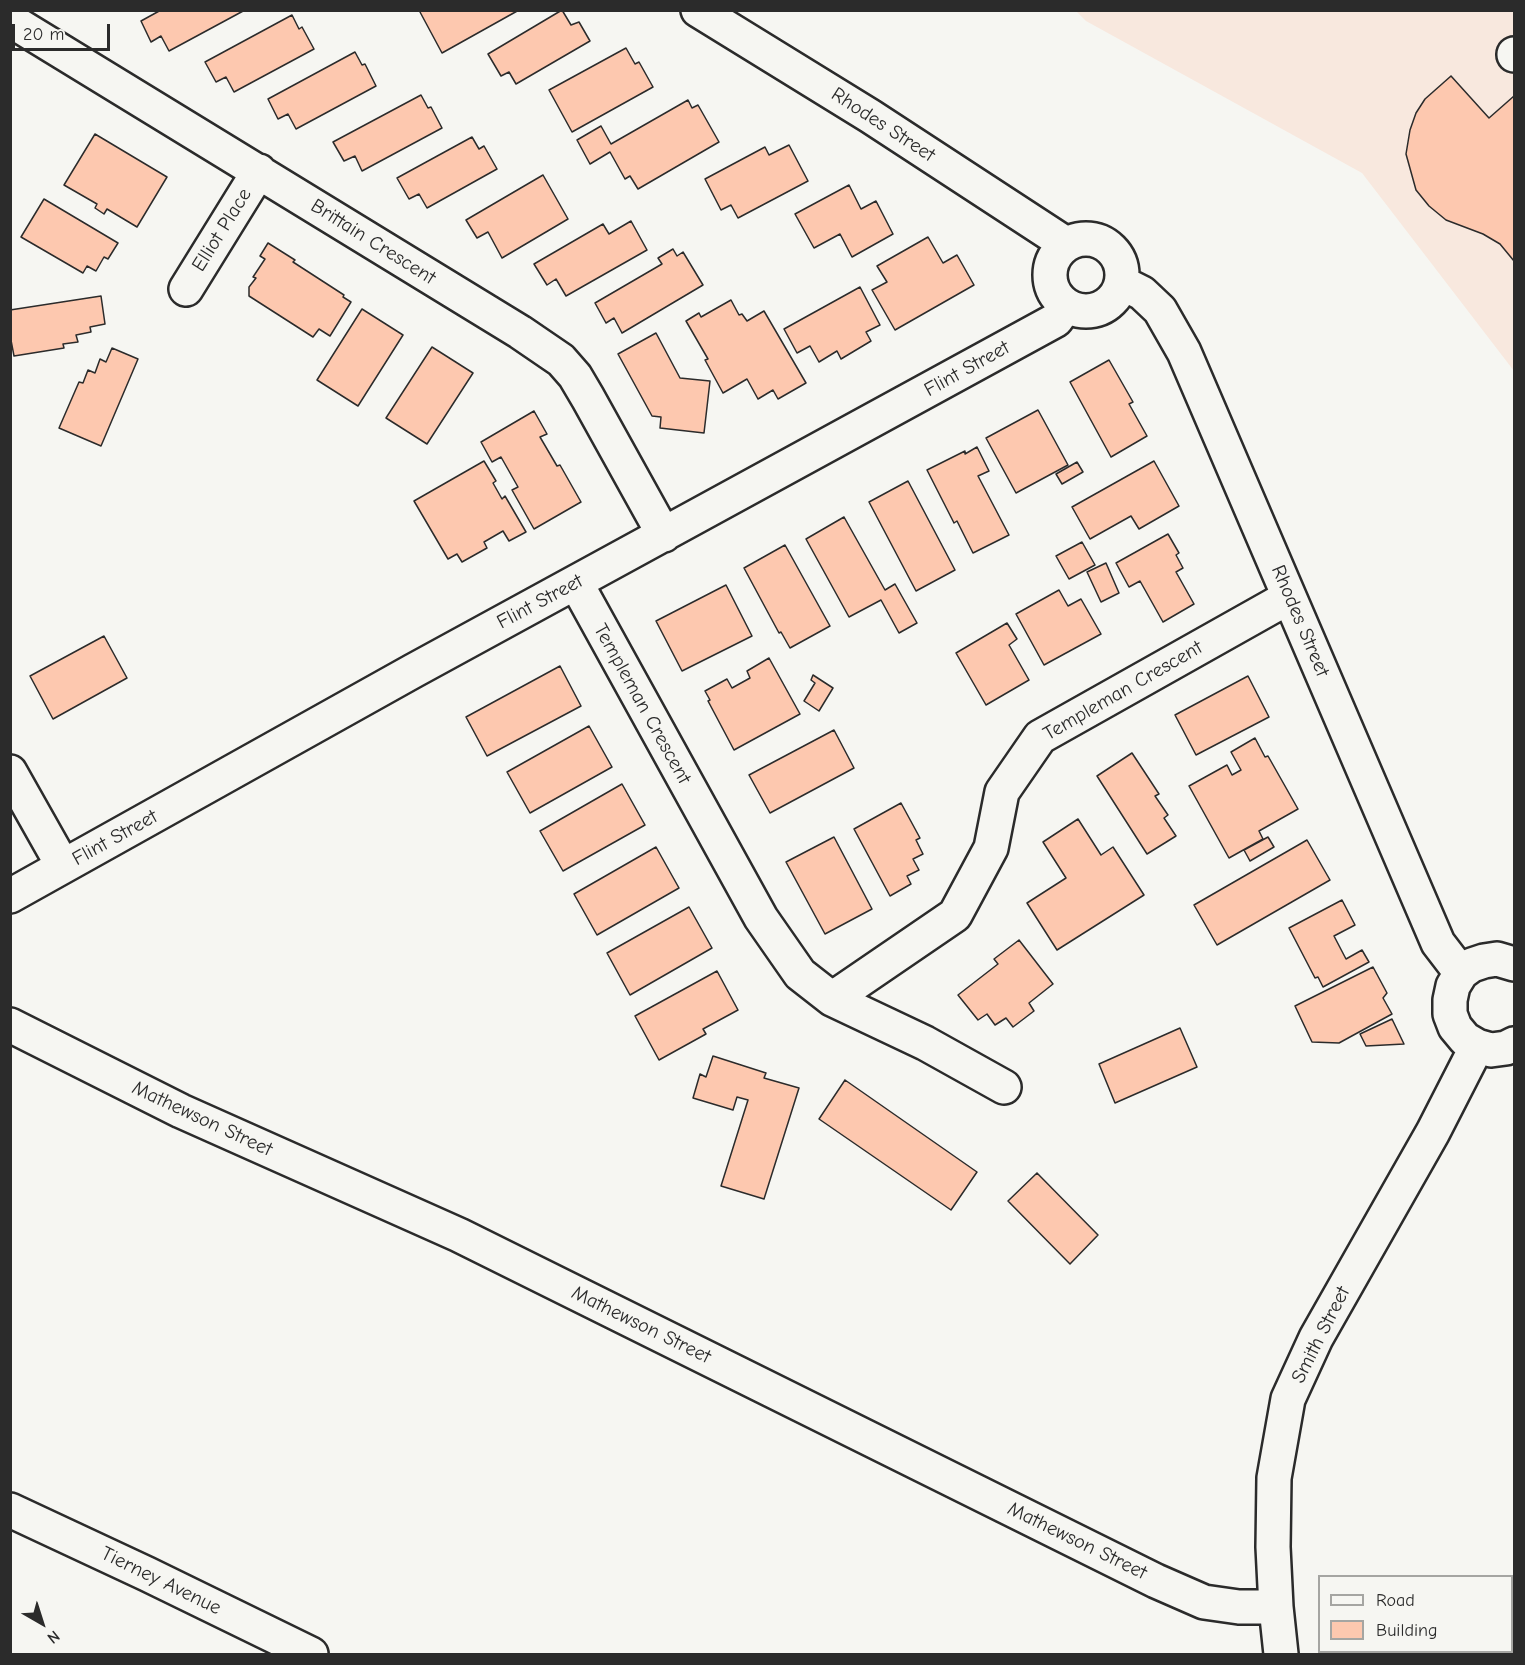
<!DOCTYPE html>
<html>
<head>
<meta charset="utf-8">
<style>
	body { margin:0 }
	#map { position:relative; width:1525px; height:1665px; overflow:hidden; background:#f6f6f2; font-family:"Comic Neue",sans-serif }
	canvas { display:block }
	.frame { position:absolute; inset:0; border:12px solid #2b2b2b; pointer-events:none }
	.legend { position:absolute; left:1318px; top:1575px; width:195px; height:78px; box-sizing:border-box; background:#f6f6f2; border:2px solid #a5a5a2; margin:0; padding:8px 10px; list-style:none; font-size:18px; color:#2b2b2b }
	.legend li { display:flex; align-items:center; gap:12px; height:30px }
	.legend b { width:30px; border:2px solid #a5a5a2 }
	.north { position:absolute; left:12px; top:1593px; width:60px; height:60px; -webkit-text-stroke:4px #f6f6f2; paint-order:stroke; rotate:141deg; font-size:16px; font-weight:700; line-height:24px; text-align:center; color:#2b2b2b }
	.north::after { content:''; display:block; margin:auto; width:21px; height:27px; background:#2b2b2b; clip-path:polygon(50% 0,100% 100%,50% 72%,0 100%) }
	.scale { position:absolute; left:12px; top:24px; width:98px; height:27px; box-sizing:border-box; border:3px solid #2b2b2b; border-top:0; padding-left:8px; font-size:18px; line-height:21px; white-space:nowrap; color:#2b2b2b; -webkit-text-stroke:4px #f6f6f2; paint-order:stroke }
</style>
</head>
<body>
<div id="map">
<canvas width="1525" height="1665"></canvas>
<div class="frame"></div>
<ul class="legend">
<li><b style="height:8px;background:#f6f6f2"></b>Road</li>
<li><b style="height:16px;background:#fdc8af"></b>Building</li>
</ul>
<div class="north">N</div>
<div class="scale">20 m</div>
</div>
<script>
const context = document.querySelector('canvas').getContext('2d');
context.lineJoin = 'round';
function paint(path, color) {
  context.fillStyle = color;
  context.fill(path, 'evenodd');
}
function shape(rows) {
  const path = new Path2D();
  for (const r of rows) {
    if (r.length === 3) {
      path.moveTo(r[0] + r[2], r[1]);
      path.arc(r[0], r[1], r[2], 0, 2 * Math.PI);
      continue;
    }
    path.moveTo(r[0], r[1]);
    for (let i = 2; i < r.length; i += 2) path.lineTo(r[i], r[i + 1]);
  }
  return path;
}
function strokePath(path, color, width, dash) {
  context.strokeStyle = color;
  context.lineWidth = width;
  context.lineCap = dash ? 'butt' : 'round';
  context.setLineDash(dash || []);
  context.stroke(path);
}
function drawText(font, color, halo, rows, align = 'center') {
  context.font = font + ' "Comic Neue",sans-serif';
  context.lineWidth = 6;
  context.setLineDash([]);
  context.textBaseline = 'middle';
  context.strokeStyle = halo;
  context.fillStyle = color;
  for (const [text, x, y, turn = 0] of rows) {
    context.save();
    context.translate(x, y);
    context.rotate((+turn || 0) * Math.PI / 180);
    context.textAlign = isNaN(turn) ? turn : align;
    if (halo) context.strokeText(text, 0, 0);
    context.fillText(text, 0, 0);
    context.restore();
  }
}
const built = shape([
	[1076,11,1514,11,1514,371,1362,173,1086,21]
]);
const building = shape([
	[161,10,245,10,169,51,161,36,151,42,141,21,161,10],
	[423,10,519,10,442,53,420,12,423,10],
	[562,10,571,25,579,22,590,41,516,84,509,72,501,76,488,54,562,10],
	[292,15,299,29,302,27,314,49,234,92,226,77,216,82,205,62,292,15],
	[626,48,635,64,639,62,653,87,572,132,549,90,626,48],
	[355,52,362,65,365,64,376,86,296,129,288,114,278,119,268,99,355,52],
	[1451,76,1489,118,1514,96,1514,261,1500,244,1483,234,1446,220,1429,206,1416,190,1406,154,1410,130,1416,113,1425,99,1451,76],
	[421,95,428,108,431,107,442,128,362,171,355,156,344,161,333,142,421,95],
	[688,100,692,108,698,105,719,142,638,189,630,176,625,179,610,152,590,164,577,140,601,126,611,144,688,100],
	[95,134,167,177,137,227,107,209,104,214,95,208,97,204,64,185,95,134],
	[472,137,479,149,484,146,497,169,427,208,419,194,409,199,397,178,472,137],
	[789,145,808,181,738,218,731,205,721,210,705,179,765,147,769,155,789,145],
	[543,175,568,219,502,258,488,232,477,238,466,220,543,175],
	[849,185,861,209,876,201,893,234,852,257,840,234,814,248,795,214,849,185],
	[44,199,118,243,108,259,104,257,96,271,87,266,83,273,21,237,44,199],
	[631,221,647,250,566,296,556,279,547,285,534,264,603,224,609,234,631,221],
	[928,237,943,263,957,255,974,285,895,330,872,290,887,282,877,266,928,237],
	[268,243,295,260,293,262,344,295,343,297,351,302,330,336,319,329,313,337,249,296,249,287,256,278,253,277,265,259,260,256,268,243],
	[673,249,677,256,683,252,703,285,622,333,614,318,606,323,595,303,662,264,658,258,673,249],
	[860,287,880,325,866,332,871,341,841,359,837,351,819,362,810,346,797,353,784,329,860,287],
	[101,296,105,324,90,327,91,332,76,335,78,342,63,344,64,348,14,356,10,335,10,310,101,296],
	[731,300,739,315,742,314,747,321,764,311,806,383,778,399,773,390,758,399,747,379,723,393,705,360,708,359,686,321,699,313,701,317,731,300],
	[362,309,403,335,358,406,317,380,362,309],
	[656,333,680,378,710,381,704,433,660,428,661,417,652,416,618,354,656,333],
	[432,347,473,373,427,444,386,418,432,347],
	[112,348,138,359,101,446,59,428,79,382,83,383,88,370,95,373,100,359,106,362,112,348],
	[1109,360,1133,402,1129,404,1147,436,1111,457,1070,382,1109,360],
	[1038,410,1068,465,1016,493,986,438,1038,410],
	[534,411,547,434,540,437,557,466,560,465,581,502,534,529,512,490,518,487,501,457,492,462,481,442,534,411],
	[977,447,989,471,978,476,1009,535,973,553,957,521,954,523,927,470,965,451,965,454,977,447],
	[484,461,496,481,493,483,502,499,505,496,526,532,509,541,503,531,484,542,487,548,462,562,457,554,448,559,414,501,484,461],
	[1154,461,1179,506,1139,529,1131,516,1090,539,1072,507,1154,461],
	[1077,462,1083,472,1062,484,1056,474,1077,462],
	[908,481,955,570,916,591,869,502,908,481],
	[844,517,885,590,895,584,917,623,899,633,881,600,849,617,806,539,844,517],
	[1168,534,1179,553,1176,555,1183,568,1176,572,1194,604,1163,622,1140,581,1129,587,1116,563,1168,534],
	[1082,542,1095,565,1069,579,1056,556,1082,542],
	[785,545,830,626,790,648,781,632,779,633,744,568,785,545],
	[1106,563,1119,593,1101,602,1087,572,1106,563],
	[726,585,752,636,682,671,656,621,726,585],
	[1059,590,1068,606,1081,599,1101,634,1044,665,1016,614,1059,590],
	[1007,623,1017,639,1009,645,1029,680,986,705,956,653,1007,623],
	[104,636,127,678,53,719,30,676,104,636],
	[769,658,800,714,734,750,708,701,710,700,705,691,727,679,732,688,750,678,747,671,769,658],
	[560,666,581,706,487,756,466,717,560,666],
	[813,675,833,688,819,711,804,701,815,683,811,680,813,675],
	[1248,676,1269,717,1196,755,1175,715,1248,676],
	[589,726,612,767,530,813,507,772,589,726],
	[834,730,854,768,770,813,749,775,834,730],
	[1255,738,1265,757,1268,756,1298,809,1259,831,1263,839,1229,858,1189,786,1227,765,1232,775,1241,770,1231,752,1255,738],
	[1132,753,1159,794,1155,796,1168,815,1164,818,1176,836,1147,854,1097,776,1132,753],
	[622,784,645,825,563,871,540,831,622,784],
	[901,803,920,838,916,840,923,854,913,859,919,870,907,876,911,884,890,896,854,829,901,803],
	[1078,819,1101,855,1113,847,1144,895,1057,950,1027,903,1066,878,1043,842,1078,819],
	[834,837,872,909,825,934,786,862,834,837],
	[1268,837,1274,847,1250,861,1244,850,1268,837],
	[1307,840,1330,880,1217,945,1194,905,1307,840],
	[656,847,679,888,597,935,574,894,656,847],
	[1342,900,1355,925,1334,936,1346,959,1362,950,1369,962,1323,987,1318,977,1315,978,1289,928,1342,900],
	[689,907,712,948,630,995,607,953,689,907],
	[1019,940,1053,984,1029,1003,1034,1011,1013,1027,1006,1018,995,1025,987,1014,978,1020,958,995,998,964,994,959,1019,940],
	[1373,967,1387,993,1383,998,1392,1014,1339,1043,1312,1042,1295,1006,1373,967],
	[717,971,738,1010,703,1029,706,1034,659,1060,635,1016,717,971],
	[1392,1019,1404,1044,1366,1046,1360,1034,1392,1019],
	[1180,1028,1197,1067,1115,1103,1099,1064,1180,1028],
	[713,1056,766,1073,764,1078,799,1088,764,1199,721,1186,748,1100,737,1097,733,1110,693,1098,700,1074,706,1077,713,1056],
	[845,1080,977,1172,951,1210,819,1119,845,1080],
	[1037,1173,1098,1235,1070,1264,1008,1201,1037,1173]
]);
const minor = shape([
	[698,10,870,116,1066,244],
	[10,20,520,332,561,360,575,376,588,398,664,535],
	[1514,54,1514,55],
	[1086,275,36],
	[1122,283,1142,293,1160,310,1184,352,1438,943,1461,973],
	[186,289,259,171],
	[576,583,761,918,800,974,832,999,925,1043,1004,1087],
	[10,772,63,866],
	[10,896,413,671,1056,320,1066,306],
	[1514,964,1497,959,1484,961,1472,965,1461,973,1453,986,1450,1000,1450,1014,1455,1027,1465,1039,1477,1046,1491,1050,1506,1048,1514,1044],
	[832,999,955,915,991,848,1002,792,1040,737,1289,597],
	[10,1025,181,1111,459,1235,1156,1581,1204,1602,1239,1607,1276,1607],
	[10,1510,147,1574,311,1654],
	[1281,1654,1276,1607,1273,1547,1274,1478,1288,1399,1316,1338,1433,1132,1477,1046]
]);
const streetNames = [
	["Rhodes Street",883,125,33],
	["Elliot Place",222,230,-58],
	["Brittain Crescent",373,242,32],
	["Flint Street",967,369,-29],
	["Flint Street",540,602,-28],
	["Rhodes Street",1300,621,67],
	["Templeman Crescent",1123,691,-30],
	["Templeman Crescent",642,704,61],
	["Flint Street",115,838,-29],
	["Mathewson Street",202,1119,25],
	["Mathewson Street",641,1325,26],
	["Smith Street",1321,1335,-63],
	["Mathewson Street",1077,1541,26],
	["Tierney Avenue",161,1581,26]
];
paint(built, '#f8e8de');
paint(building, '#fdc8af');
strokePath(building, '#2b2b2b', 1.5);
strokePath(minor, '#2b2b2b', 38);
strokePath(minor, '#f6f6f2', 33);
drawText('20px', '#2b2b2b', '#f6f6f2', streetNames);
</script>
</body>
</html>
